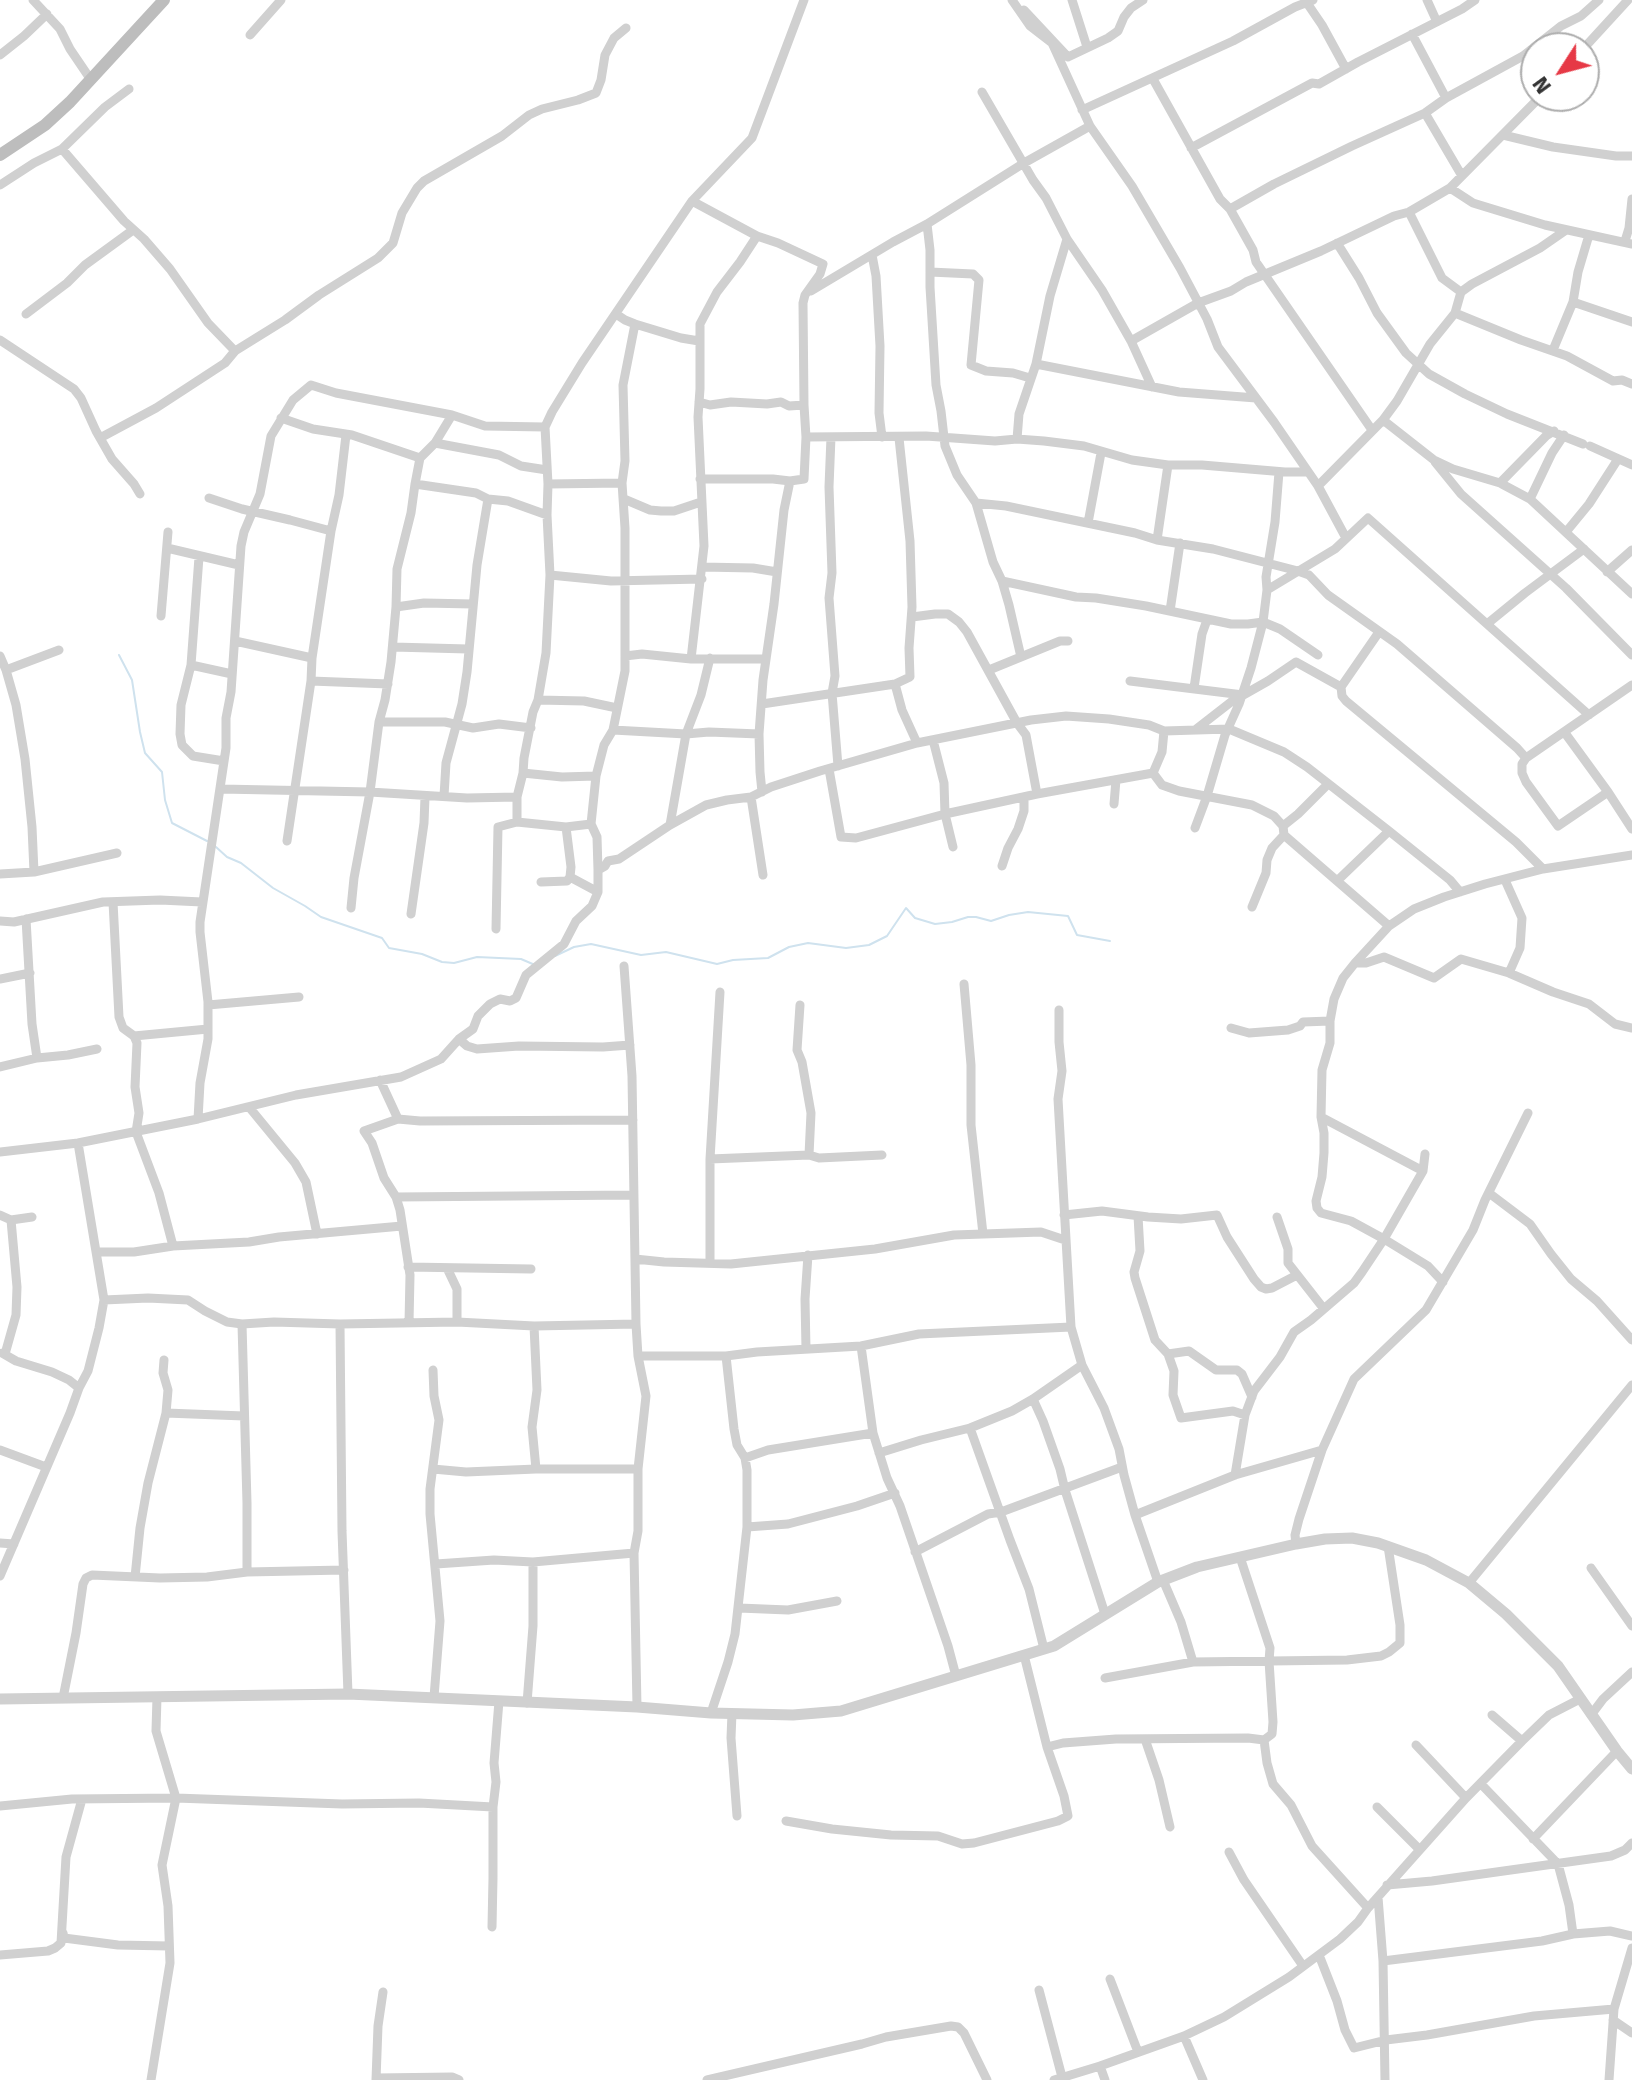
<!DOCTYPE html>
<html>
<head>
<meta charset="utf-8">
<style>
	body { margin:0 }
	#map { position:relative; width:1632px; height:2080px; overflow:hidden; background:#fff; font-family:"Fira Sans",sans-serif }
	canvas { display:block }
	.north { position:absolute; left:1520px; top:32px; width:80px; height:80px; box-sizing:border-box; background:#fff; border:2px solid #adadad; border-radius:50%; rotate:234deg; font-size:22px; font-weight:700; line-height:32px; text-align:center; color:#333 }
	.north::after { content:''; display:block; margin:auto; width:28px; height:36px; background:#e63946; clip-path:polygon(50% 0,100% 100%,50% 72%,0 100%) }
</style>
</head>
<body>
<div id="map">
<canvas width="1632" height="2080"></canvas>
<div class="north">N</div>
</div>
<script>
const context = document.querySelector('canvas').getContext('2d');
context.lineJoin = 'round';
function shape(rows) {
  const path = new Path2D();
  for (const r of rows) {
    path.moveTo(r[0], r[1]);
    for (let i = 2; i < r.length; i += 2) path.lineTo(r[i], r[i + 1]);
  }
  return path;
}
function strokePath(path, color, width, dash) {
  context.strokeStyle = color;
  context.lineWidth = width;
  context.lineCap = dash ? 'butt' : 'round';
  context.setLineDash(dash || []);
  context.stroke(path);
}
const stream = shape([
	[119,655,132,680,140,732,145,753,162,772,165,800,172,823,207,841],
	[216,847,227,857,241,863,273,888,305,906,321,917,382,938,389,948,422,954,442,962,454,963,477,957,521,959,535,965],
	[555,956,574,947,591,944,641,955,666,952,717,964,733,960,768,958,789,947,808,943,846,948,869,945,887,936,906,908,915,918,935,924,952,922,968,917,976,917,991,921,1009,915,1028,912,1068,916,1077,935,1110,941]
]);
const minor = shape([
	[33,0,60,29,70,49,91,80],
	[1012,0,1030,26,1052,43,1090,126,1132,186,1180,268,1207,319,1218,347,1274,422,1318,486,1346,538],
	[1072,0,1087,47],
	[1427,0,1437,22],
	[1307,3,1322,25,1346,69],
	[1024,10,1068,57],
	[1412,34,1446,98],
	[250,35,281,0],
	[1584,48,1628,0],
	[0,55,24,36,47,14],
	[1068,57,1108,38,1118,31,1124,17,1131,8,1143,0],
	[1153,79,1220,199,1230,209,1253,250,1256,262,1372,430],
	[982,92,1033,180,1046,198,1067,239,1102,290,1131,341,1152,387],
	[1082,110,1233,41,1295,7,1313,0],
	[1425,113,1462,176],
	[1503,135,1553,147,1616,156,1632,156],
	[1191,148,1312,83,1319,84,1358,62,1462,9,1475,0],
	[62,149,124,221,144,239,170,269,208,323,235,351],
	[0,185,34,163,62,149,105,107,129,89],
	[1450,188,1473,203,1545,225,1632,244],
	[692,201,757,236,778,243,823,264,820,274,805,295,803,303,804,405,806,437,804,479,790,481,773,479,700,479],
	[1230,209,1274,184,1352,146,1425,113,1446,98,1523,56,1561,26,1581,16,1599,0],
	[1409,212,1442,278,1461,292],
	[927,224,930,250,930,287,936,385,941,411,945,446,957,475,976,503,993,562,1002,581,1009,605,1021,657],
	[1625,241,1629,228,1632,199],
	[1337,243,1359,278,1377,313,1406,353,1429,374,1465,394,1507,414,1583,444],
	[872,255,876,276,880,346,879,413,882,437],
	[930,272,973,274,979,280,971,365,986,371,1013,373,1030,378],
	[811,291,893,242,927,224,1024,163,1090,126],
	[1573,302,1632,322],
	[1455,313,1521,340,1567,356,1613,381,1622,380,1632,384],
	[26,314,67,283,85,265,133,230],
	[616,314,625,320,635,324,681,338,699,341],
	[0,340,74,389,81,398,96,431,112,459,134,484,140,494],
	[1131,341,1198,303,1231,291,1246,282,1321,251,1394,216,1409,212,1450,188,1541,96],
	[1553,350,1573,302,1578,272,1589,235],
	[1036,364,1179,392,1256,398],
	[699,402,710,405,731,402,767,404,781,402,789,406,804,405],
	[281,418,313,429,352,435,420,458],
	[1383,420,1434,460,1453,469,1500,483,1530,499,1632,594],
	[806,437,926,436,995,441,1017,439,1044,441,1084,446,1132,460,1168,465,1202,465,1285,472,1307,472],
	[831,437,829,487,832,573,829,598,835,676,832,693,838,766],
	[100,438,156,408,225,363,235,351,285,320,319,295,378,258,393,243,402,213,417,188,424,181,502,136,529,115,542,109,578,100,596,93,601,80,605,55,614,38,626,28],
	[1017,439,1019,414,1036,364,1050,296,1067,239],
	[435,443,499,455,521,466,547,470],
	[1590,446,1632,465],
	[1435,462,1461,494,1566,588,1632,655],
	[1500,483,1546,436,1554,431],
	[415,484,476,493,488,499,508,501,547,515],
	[548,484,622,483],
	[1318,486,1383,420,1397,401,1430,344,1455,313,1461,292,1472,284,1540,248,1566,230],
	[209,498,242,509,290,520,331,531],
	[624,499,650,510,661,511,674,511,701,502],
	[1530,499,1552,453,1564,435],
	[976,503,1006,506,1135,533,1157,540,1213,549,1298,571,1309,575,1328,595,1397,644,1517,748,1526,758,1522,764,1522,773,1526,782,1558,826,1608,792],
	[1088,523,1101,453],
	[1566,532,1589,504,1618,459],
	[1157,540,1168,465],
	[167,548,239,565],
	[199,557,191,665,181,705,180,734,182,745,193,756,224,761],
	[702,567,753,568,777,572],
	[1607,572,1632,550],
	[550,575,611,581,702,579],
	[1002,581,1076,597,1096,598,1146,606,1231,624,1248,624,1263,622,1280,629,1318,655],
	[1267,590,1335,549,1368,518,1589,715],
	[396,607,424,603,473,604],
	[1170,611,1180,543],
	[161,616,168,532],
	[912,617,935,614,948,614,959,622,967,632,1017,723,1026,735,1037,794],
	[1487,624,1525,593,1584,549],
	[1379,632,1341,687,1342,696,1346,701,1516,842,1543,869],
	[235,641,312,658],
	[393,647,468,649],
	[0,656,6,670,16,705,25,759,32,827,34,872],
	[625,656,642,654,691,659,766,659],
	[691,659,704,546,698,417,700,389,700,324,717,292,740,262,757,236],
	[1296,662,1341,687],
	[191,665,232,674],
	[6,670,59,650],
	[989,670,1060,641,1068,641],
	[311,681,388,684],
	[1130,681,1243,695],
	[895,684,902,710,917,743],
	[1194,688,1202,634,1207,620],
	[538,700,584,701,617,708],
	[762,704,895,684,910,677,909,648,912,607,910,541,899,438],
	[379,722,445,722,473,728,499,724,531,728],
	[613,730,686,734,709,732,759,734],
	[1195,730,1231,702,1268,681,1296,662],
	[1164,731,1229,729,1284,752,1307,767,1389,831,1450,880,1460,892],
	[1565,733,1608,792,1632,829],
	[933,740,944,783,945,814,953,847],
	[1526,758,1632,685],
	[829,769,841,837,856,838,945,814,1037,794,1153,773],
	[523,773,562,777,596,776],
	[1153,773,1162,785,1179,791,1252,805,1274,816,1283,826,1284,835,1389,926],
	[221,789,370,792,467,798,517,797],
	[762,792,760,772,759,734,763,680,774,604,784,510,790,481],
	[444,796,446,763,462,704,467,672,477,565,488,499],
	[751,797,763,875],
	[1114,804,1116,780],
	[517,822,517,797,523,773,524,758,533,712,538,700,546,653,550,575,547,515,548,484,545,427,552,412,582,363,692,201,752,138,804,0],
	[670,825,686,734,701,695,710,658],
	[1283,826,1298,814,1328,784],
	[566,827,571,867,570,877],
	[1195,828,1207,796,1225,735,1239,704,1251,668,1263,622,1267,590,1266,577,1275,522,1279,472],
	[287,841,311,681,312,658,331,531,339,495,346,435],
	[1002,866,1008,848,1018,829,1024,811,1024,797],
	[598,870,597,837,591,824,596,776,604,745,613,730,625,671,625,528,622,483,625,461,623,385,635,324],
	[0,874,34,872,117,853],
	[570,877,598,892],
	[1505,880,1522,918,1520,948,1509,973],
	[1337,881,1389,831],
	[541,882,567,881,570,877],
	[113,902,119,1017,123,1028,134,1036,137,1043,135,1087,139,1113,136,1132,159,1193,173,1246],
	[1252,907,1266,873,1267,860,1272,848,1284,835],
	[351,908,354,878,370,792,379,722,385,700,391,662,396,607,397,569,411,513,415,484,420,458,435,443,452,415],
	[411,914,424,823,425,797],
	[26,919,32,1024,37,1058],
	[0,921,14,922,103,902,160,900,202,902],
	[496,929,498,827,517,822,566,827,591,824],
	[1355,963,1366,963,1384,957,1434,978,1461,959,1509,973,1553,992,1589,1004,1615,1024,1632,1028],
	[624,966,632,1076,636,1324,638,1356,646,1396,638,1469,638,1531,634,1553,637,1707],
	[0,979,30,973],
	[964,984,971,1065,971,1125,983,1234],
	[208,1005,299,997],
	[800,1005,797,1050,802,1062,811,1113,809,1155],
	[1059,1010,1059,1042,1062,1071,1058,1099,1071,1327,1082,1365,1104,1408,1119,1449,1124,1475,1135,1515,1158,1582],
	[1231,1028,1249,1033,1288,1030,1300,1026,1303,1022,1330,1021],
	[134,1036,208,1029],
	[459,1039,467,1046,477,1049,519,1046,603,1047,630,1045],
	[0,1067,37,1058,68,1055,97,1049],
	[380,1080,398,1119],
	[249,1107,295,1163,306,1182,317,1234],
	[1321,1117,1423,1171],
	[198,1119,200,1083,208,1039,208,1002,200,932,200,922,226,748,226,718,231,692,241,546,244,532,260,494,271,436,293,400,311,385,336,393,452,415,485,426,545,427],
	[0,1152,78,1143,198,1119,296,1095,401,1077,441,1059,459,1039,473,1029,478,1016,490,1004,500,999,510,1001,516,998,526,975,564,944,576,921,592,906,598,892,598,870,605,866,608,861,619,859,670,825,706,805,727,800,751,797,771,787,820,771,917,743,1031,720,1066,716,1109,719,1149,725,1164,731,1162,752,1153,773],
	[710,1159,809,1155,819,1158,882,1155],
	[1489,1193,1530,1224,1551,1254,1571,1279,1597,1301,1632,1340],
	[396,1197,634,1195],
	[0,1215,11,1220,32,1217],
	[1064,1215,1102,1211,1148,1217,1181,1219,1217,1215,1227,1237,1254,1279,1261,1287,1266,1289,1272,1288,1297,1275],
	[1138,1216,1140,1251,1134,1272,1135,1278,1155,1340,1168,1354,1174,1371,1173,1395,1181,1418,1233,1411,1245,1415],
	[1277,1217,1288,1249,1288,1263,1324,1309],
	[96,1252,134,1252,173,1246,249,1242,279,1237,402,1226],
	[635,1259,664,1262,731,1264,875,1249,954,1235,1041,1232,1065,1240],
	[710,1262,710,1159,720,992],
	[408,1267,531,1269],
	[447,1268,457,1289,457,1322],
	[1443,1282,1428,1266,1384,1239,1351,1221,1321,1213,1317,1208,1316,1201,1322,1177,1324,1153,1324,1133,1321,1117,1322,1070,1330,1043,1330,1021,1334,999,1343,978,1355,963,1389,926,1414,909,1444,897,1485,884,1543,869,1632,855],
	[104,1300,148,1298,188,1300,205,1311,227,1322,242,1324,274,1322,340,1324,457,1322,534,1326,636,1324],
	[409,1323,410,1275,400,1210,396,1197,384,1178,372,1143,364,1131,398,1119,420,1121,633,1120],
	[242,1324,247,1503,247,1572],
	[340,1324,342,1531,348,1694],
	[534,1326,537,1390,532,1427,536,1469],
	[861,1346,873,1433,887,1478,900,1506,948,1646,956,1676],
	[806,1349,805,1299,808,1255],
	[2,1353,16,1361,52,1372,69,1380,79,1388],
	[5,1354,16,1315,17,1287,11,1220],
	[1168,1354,1189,1351,1216,1370,1237,1370,1242,1374,1252,1397],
	[638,1356,726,1356,757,1352,861,1346,919,1334,1071,1327],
	[433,1370,434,1396,439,1420,430,1489,430,1514,440,1621,434,1697],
	[1033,1399,1043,1421,1060,1469,1065,1490,1105,1614],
	[166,1413,244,1416],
	[970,1428,1010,1540,1029,1589,1044,1649],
	[0,1450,46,1467],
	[879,1453,921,1440,970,1428,1012,1411,1033,1399,1082,1365],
	[745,1458,768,1450,873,1433],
	[433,1469,466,1472,536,1469,638,1469],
	[1235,1475,1245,1415,1254,1391,1280,1357,1294,1332,1311,1320,1354,1283,1362,1272,1384,1239,1423,1171,1425,1154],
	[1135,1515,1235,1475,1322,1450],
	[747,1527,788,1524,857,1506,895,1493],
	[0,1543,14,1544],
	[1296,1544,1295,1535,1299,1519,1322,1450,1354,1379,1426,1310,1473,1230,1485,1200,1528,1113],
	[915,1552,988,1514,1001,1512,1122,1467],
	[1240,1557,1270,1648,1269,1661,1273,1722,1272,1734,1264,1740,1267,1763,1273,1784,1291,1805,1312,1846,1368,1908],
	[436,1564,494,1560,533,1562,634,1553],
	[1591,1568,1632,1626],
	[0,1576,70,1413,79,1388,88,1371,99,1328,104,1300,78,1143],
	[135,1577,140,1528,148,1483,166,1413,168,1390,163,1373,164,1360],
	[1163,1580,1181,1622,1193,1662],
	[1469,1583,1632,1385],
	[739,1608,788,1610,837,1601],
	[1105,1678,1193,1662,1347,1660,1381,1656,1389,1652,1400,1643,1400,1625,1388,1546],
	[63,1698,76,1633,83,1584,86,1578,92,1575,160,1578,207,1577,247,1572,344,1570],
	[527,1703,533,1626,533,1562],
	[711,1713,728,1662,735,1634,747,1527,747,1470,745,1458,737,1445,734,1429,726,1356],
	[732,1713,731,1738,737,1816],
	[1492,1715,1522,1741],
	[1591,1715,1603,1699,1632,1672],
	[1145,1739,1159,1780,1170,1827],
	[1416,1745,1466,1798],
	[1047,1747,1063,1743,1116,1739,1248,1738,1264,1740],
	[1481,1784,1558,1864,1569,1905,1573,1934],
	[0,1806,72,1799,176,1798,342,1804,419,1803,493,1807],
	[1377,1807,1419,1849],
	[786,1821,832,1829,891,1835,938,1836,962,1844,974,1843,1058,1821,1068,1816,1064,1796,1047,1747,1024,1655],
	[1533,1839,1617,1751],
	[1229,1852,1244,1880,1303,1966],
	[1387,1885,1432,1881,1611,1856,1625,1850,1632,1843],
	[1378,1897,1383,1961,1385,2080],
	[492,1927,493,1878,493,1807,496,1782,494,1763,499,1701],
	[63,1933,64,1938,118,1945,169,1946],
	[0,1955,48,1951,55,1948,61,1943,66,1857,82,1799],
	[1319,1955,1337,2001,1345,2030,1354,2048,1386,2040,1427,2035,1534,2016,1614,2009],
	[1383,1961,1542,1941,1573,1934,1610,1931,1632,1936],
	[1110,1979,1138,2052],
	[1039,1990,1062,2077],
	[1613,2020,1632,2033],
	[1184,2036,1203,2080],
	[1100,2066,1105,2080],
	[376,2078,452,2077,459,2080],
	[151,2080,170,1963,168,1906,162,1865,176,1798,156,1731,157,1697],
	[376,2080,378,2026,383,1992],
	[707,2080,862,2044,886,2037,951,2026,958,2027,964,2033,987,2080],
	[1054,2080,1100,2066,1184,2036,1224,2017,1289,1977,1340,1939,1358,1922,1368,1908,1466,1798,1522,1741,1549,1715,1580,1699],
	[1609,2080,1614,2009,1632,1948]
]);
const tertiary = shape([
	[0,1699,348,1694,637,1707,711,1713,793,1715,841,1711,1054,1646,1158,1582,1197,1567,1296,1544,1325,1539,1352,1538,1378,1543,1426,1560,1469,1583,1506,1614,1558,1666,1617,1751,1632,1769]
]);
const secondary = shape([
	[0,155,45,125,70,102,164,0]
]);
strokePath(stream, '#cfe2ee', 2);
strokePath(minor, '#d0d0d0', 9);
strokePath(tertiary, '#d0d0d0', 11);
strokePath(secondary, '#bdbdbd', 12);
</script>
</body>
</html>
